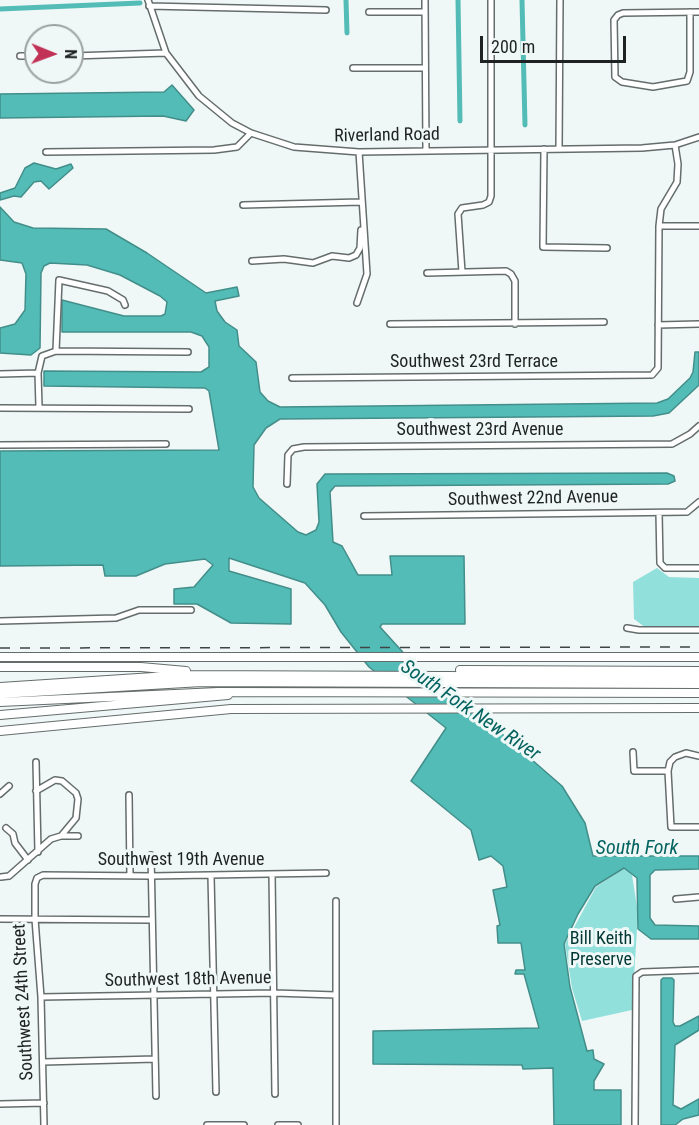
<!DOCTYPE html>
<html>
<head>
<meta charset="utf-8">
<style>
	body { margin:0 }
	#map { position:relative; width:699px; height:1125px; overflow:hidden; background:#eff8f7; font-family:"Roboto Condensed",sans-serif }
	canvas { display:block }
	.north { position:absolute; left:24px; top:24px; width:60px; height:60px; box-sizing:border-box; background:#eff8f7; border:2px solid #9ca2a2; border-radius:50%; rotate:91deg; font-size:16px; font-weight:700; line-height:24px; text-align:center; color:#1f2222 }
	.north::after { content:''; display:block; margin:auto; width:21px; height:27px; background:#c23256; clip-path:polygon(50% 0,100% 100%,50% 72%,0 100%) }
	.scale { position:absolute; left:480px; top:36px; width:146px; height:27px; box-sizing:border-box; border:3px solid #1f2222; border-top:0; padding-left:8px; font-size:18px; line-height:21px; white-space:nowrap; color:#1f2222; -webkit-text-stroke:4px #eff8f7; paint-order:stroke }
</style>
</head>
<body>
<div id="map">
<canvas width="699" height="1125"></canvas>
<div class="north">N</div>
<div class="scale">200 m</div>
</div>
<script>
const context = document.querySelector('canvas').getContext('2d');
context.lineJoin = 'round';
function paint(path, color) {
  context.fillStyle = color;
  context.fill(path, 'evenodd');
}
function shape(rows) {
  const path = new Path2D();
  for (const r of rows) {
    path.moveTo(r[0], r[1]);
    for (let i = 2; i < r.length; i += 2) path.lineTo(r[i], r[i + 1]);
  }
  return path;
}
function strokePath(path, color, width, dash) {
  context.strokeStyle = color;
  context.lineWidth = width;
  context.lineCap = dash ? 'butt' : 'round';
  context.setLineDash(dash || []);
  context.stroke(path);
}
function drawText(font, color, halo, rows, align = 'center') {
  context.font = font + ' "Roboto Condensed",sans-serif';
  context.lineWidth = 6;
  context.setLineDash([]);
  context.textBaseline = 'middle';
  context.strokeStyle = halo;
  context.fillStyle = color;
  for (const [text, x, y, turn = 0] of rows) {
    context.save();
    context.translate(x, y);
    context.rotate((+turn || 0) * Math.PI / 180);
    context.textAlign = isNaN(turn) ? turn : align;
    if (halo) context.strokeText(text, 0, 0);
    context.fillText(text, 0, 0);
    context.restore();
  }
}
const green = shape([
	[657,568,669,577,699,578,699,628,646,628,634,619,633,582],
	[625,868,632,875,638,913,632,1010,582,1021,572,988,565,944,596,887]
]);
const water = shape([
	[172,85,194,110,186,121,163,116,0,118,0,94,164,92,172,85],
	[34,163,56,169,71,164,73,168,49,189,41,181,34,182,21,197,14,196,0,200,0,193,15,188,25,168,34,163],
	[0,207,14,222,33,228,106,229,147,253,206,293,237,287,239,296,215,301,217,311,225,322,237,330,239,346,256,362,260,392,268,401,280,407,657,403,668,399,690,378,693,372,695,352,699,352,699,385,669,413,653,416,280,419,266,428,254,445,253,487,259,498,298,532,306,535,316,530,319,522,317,484,325,474,667,473,674,476,675,481,668,484,335,486,330,492,333,542,342,546,358,575,392,575,390,556,464,556,465,624,382,624,380,627,440,693,486,720,562,786,585,823,593,856,699,856,699,869,655,870,650,875,650,918,655,925,699,926,699,939,651,939,638,929,637,878,624,868,595,886,578,914,564,944,570,987,587,1051,593,1050,594,1059,604,1064,594,1081,594,1090,621,1090,621,1125,554,1125,553,1068,523,1069,522,1065,373,1064,373,1031,539,1028,524,974,515,974,516,970,525,970,521,943,498,943,497,926,500,925,493,890,507,887,503,866,491,856,479,860,471,830,411,781,446,728,369,667,341,632,325,605,305,583,229,558,229,571,291,589,291,624,231,623,197,604,174,604,174,589,194,587,213,565,205,559,165,564,136,576,105,576,103,565,0,566,0,451,219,450,209,391,205,388,44,386,44,371,201,372,209,367,209,347,202,336,191,332,62,332,62,300,124,316,161,316,165,314,167,302,160,296,120,275,87,265,50,263,44,266,41,273,40,348,31,355,0,353,0,328,15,324,25,310,26,274,22,263,0,260,0,207],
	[663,978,672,978,674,980,673,1022,675,1026,680,1026,699,1016,699,1030,675,1045,673,1105,681,1109,699,1099,699,1115,683,1119,675,1125,661,1125,661,980,663,978]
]);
const canal = shape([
	[346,0,347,33],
	[458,0,460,121],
	[522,0,525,125],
	[0,9,140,3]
]);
const minor = shape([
	[148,0,166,53,199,96,232,123,251,133,294,147,359,152,642,148,675,145,699,137],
	[425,1,426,151],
	[149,6,326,10],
	[369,12,425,12],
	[690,12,690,72,687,81,653,87,622,82,615,77,614,20,618,15,623,13,699,12],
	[20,56,36,56],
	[72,56,166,53],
	[353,68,425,68],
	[544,149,543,247,607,248],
	[559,149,560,0],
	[46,152,214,150,237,147,251,133],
	[243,205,361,202],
	[659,226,699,226],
	[252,261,284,259,313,263,332,256,349,258,356,255,360,248,361,230],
	[462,272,458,214,462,208,483,205,489,202,491,196,491,0],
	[427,273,506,271,511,274,515,281,515,324],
	[357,303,367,274,359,152],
	[390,324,604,322],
	[658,325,699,324],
	[56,351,188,352],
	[0,374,38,373],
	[292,378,652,375,658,368,659,226,661,209,677,182,678,164,675,145],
	[39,407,38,373,42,356,56,351,59,280,108,291,123,300,125,305],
	[0,408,189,409],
	[0,445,166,444],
	[287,484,288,455,293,449,304,447,672,444,690,434,699,426],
	[659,513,660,563,665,568,699,568],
	[364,516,687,512,699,502],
	[0,621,116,618,139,610,191,610],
	[627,628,639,630,699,630],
	[633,752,634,771,668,771],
	[699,756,686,753,675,757,670,762,668,771,671,827,699,827],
	[36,762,38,852],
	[0,794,9,786],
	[129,795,130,876],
	[6,828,13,834,15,843,28,860],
	[61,836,78,836],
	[151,855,156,1096],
	[272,874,275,1094],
	[211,876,216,1092],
	[1,877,9,876,51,839,61,836,76,818,78,799,76,793,62,781,55,780,36,791],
	[676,899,699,897],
	[0,919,151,920],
	[41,997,274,993,336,995],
	[43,1062,155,1059],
	[0,1104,44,1103],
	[44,1125,41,997,35,919,35,884,37,878,43,875,151,876,326,873],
	[207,1125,244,1125],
	[278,1125,298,1125],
	[336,1125,336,901],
	[635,1125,636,976,642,972,699,970]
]);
const highway = shape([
	[0,657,699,657],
	[0,667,141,667,186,671],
	[460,670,699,671],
	[0,687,184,675,699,677],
	[0,694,202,682,699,684],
	[0,702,218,692,699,693],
	[0,715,228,695],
	[0,731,231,709,699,708]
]);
const rail = shape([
	[0,648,699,647]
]);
const streetNames = [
	["Riverland Road",387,136,-1],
	["Southwest 23rd Terrace",474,362],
	["Southwest 23rd Avenue",480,430],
	["Southwest 22nd Avenue",533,499,-1],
	["Southwest 19th Avenue",181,860],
	["Southwest 18th Avenue",188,980,-1],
	["Southwest 24th Street",24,1002,-93]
];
const parkNames = [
	["Bill Keith",601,939],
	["Preserve",601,960]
];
const waterNames = [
	["South Fork New River",470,711,34],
	["South Fork",637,849]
];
paint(green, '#92e0db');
paint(water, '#53bcb6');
strokePath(water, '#438e8a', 1.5);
strokePath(canal, '#53bcb6', 5);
strokePath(minor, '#656d6c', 8);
strokePath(highway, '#656d6c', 10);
strokePath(minor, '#fff', 5);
strokePath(highway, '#fff', 8);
strokePath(rail, '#404444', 1.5, [10, 10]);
drawText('18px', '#1f2222', '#eff8f7', streetNames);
drawText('18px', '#013633', '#eff8f7', parkNames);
drawText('italic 20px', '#05635f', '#eff8f7', waterNames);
</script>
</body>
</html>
